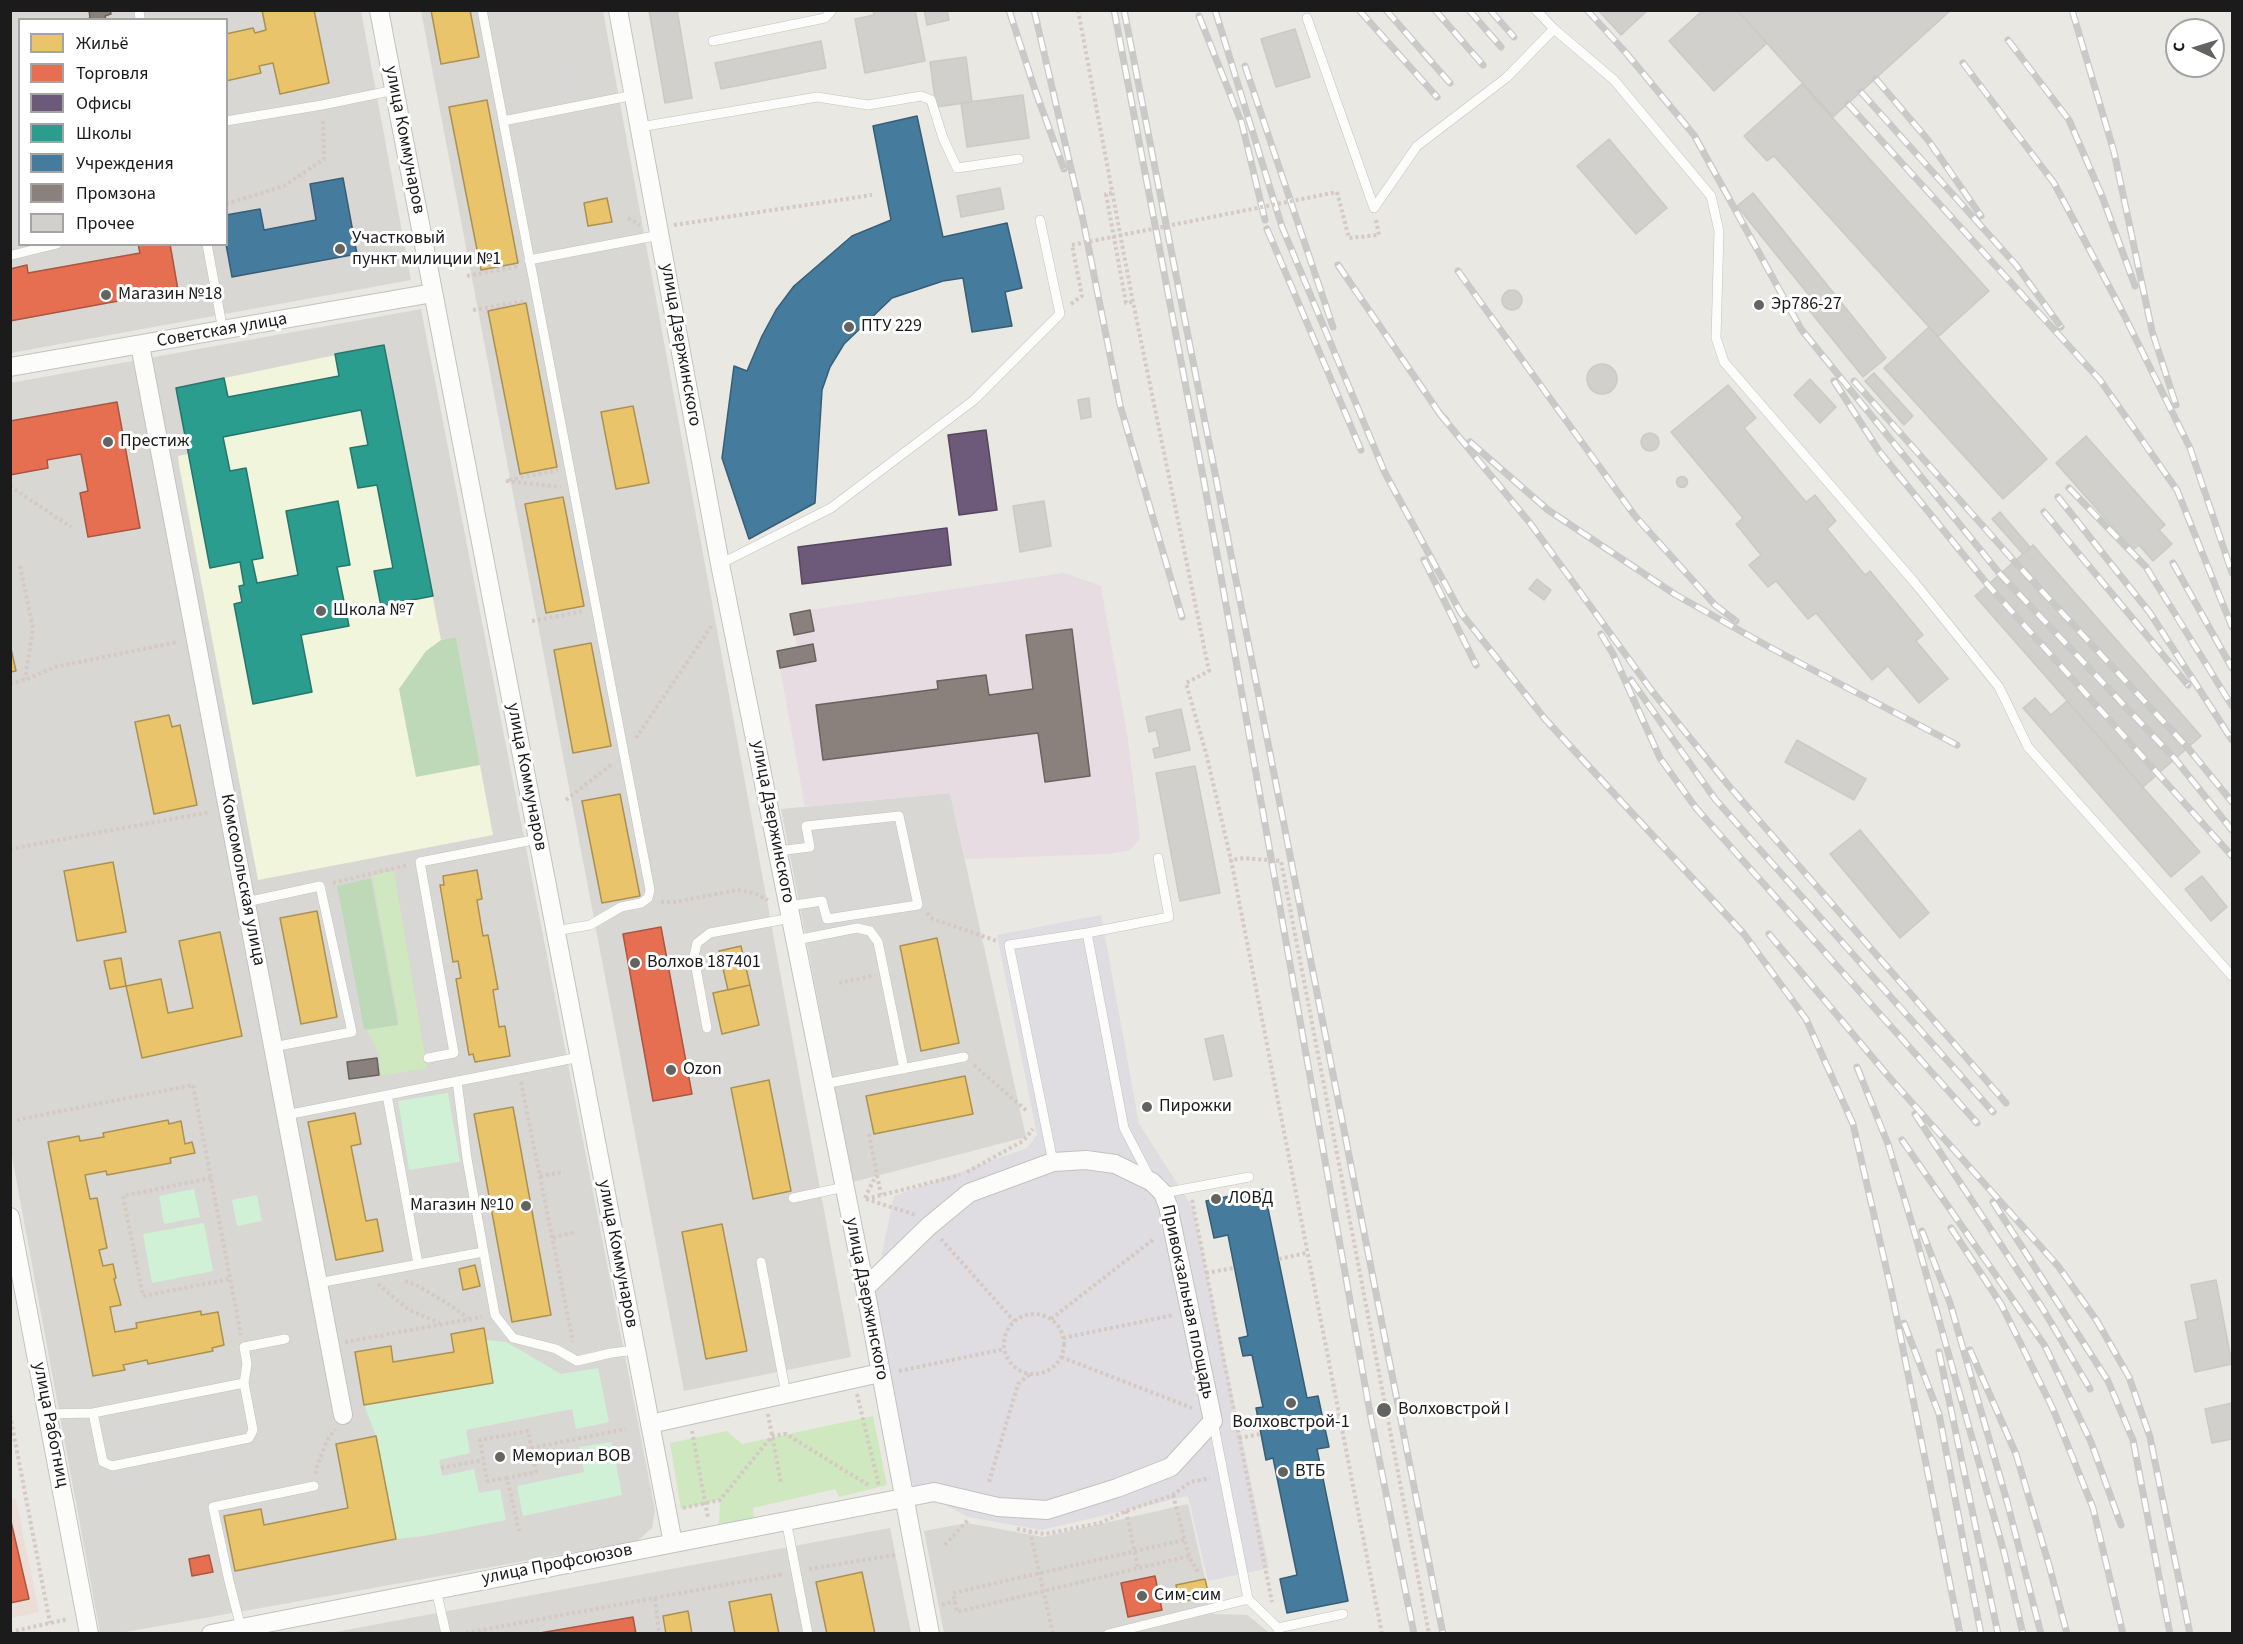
<!DOCTYPE html>
<html>
<head>
<meta charset="utf-8">
<style>
	body { margin:0 }
	#map { position:relative; width:2243px; height:1644px; overflow:hidden; background:#e9e8e3; font-family:"Source Sans 3",sans-serif }
	canvas { display:block }
	.frame { position:absolute; inset:0; border:12px solid #1b1b1b; pointer-events:none }
	.legend { position:absolute; left:18px; top:18px; width:210px; height:228px; box-sizing:border-box; background:#fff; border:2px solid #a4a4a4; margin:0; padding:8px 10px; list-style:none; font-size:18px; color:#1b1b1b }
	.legend li { display:flex; align-items:center; gap:12px; height:30px }
	.legend b { width:30px; border:2px solid #a4a4a4 }
	.north { position:absolute; left:2165px; top:18px; width:60px; height:60px; box-sizing:border-box; background:#fff; border:2px solid #a4a4a4; border-radius:50%; rotate:274deg; font-size:16px; font-weight:700; line-height:24px; text-align:center; color:#1b1b1b }
	.north::after { content:''; display:block; margin:auto; width:21px; height:27px; background:#636361; clip-path:polygon(50% 0,100% 100%,50% 72%,0 100%) }
</style>
</head>
<body>
<div id="map">
<canvas width="2243" height="1644"></canvas>
<div class="frame"></div>
<ul class="legend">
<li><b style="height:16px;background:#e9c46a"></b>Жильё</li>
<li><b style="height:16px;background:#e76f51"></b>Торговля</li>
<li><b style="height:16px;background:#6d597a"></b>Офисы</li>
<li><b style="height:16px;background:#2a9d8f"></b>Школы</li>
<li><b style="height:16px;background:#457b9d"></b>Учреждения</li>
<li><b style="height:16px;background:#8a817c"></b>Промзона</li>
<li><b style="height:16px;background:#d1d0cc"></b>Прочее</li>
</ul>
<div class="north">С</div>
</div>
<script>
const context = document.querySelector('canvas').getContext('2d');
context.lineJoin = 'round';
function paint(path, color) {
  context.fillStyle = color;
  context.fill(path, 'evenodd');
}
function shape(rows) {
  const path = new Path2D();
  for (const r of rows) {
    if (r.length === 3) {
      path.moveTo(r[0] + r[2], r[1]);
      path.arc(r[0], r[1], r[2], 0, 2 * Math.PI);
      continue;
    }
    path.moveTo(r[0], r[1]);
    for (let i = 2; i < r.length; i += 2) path.lineTo(r[i], r[i + 1]);
  }
  return path;
}
function strokePath(path, color, width, dash) {
  context.strokeStyle = color;
  context.lineWidth = width;
  context.lineCap = dash ? 'butt' : 'round';
  context.setLineDash(dash || []);
  context.stroke(path);
}
function drawText(font, color, halo, rows, align = 'center') {
  context.font = font + ' "Source Sans 3",sans-serif';
  context.lineWidth = 6;
  context.setLineDash([]);
  context.textBaseline = 'middle';
  context.strokeStyle = halo;
  context.fillStyle = color;
  for (const [text, x, y, turn = 0] of rows) {
    context.save();
    context.translate(x, y);
    context.rotate((+turn || 0) * Math.PI / 180);
    context.textAlign = isNaN(turn) ? turn : align;
    if (halo) context.strokeText(text, 0, 0);
    context.fillText(text, 0, 0);
    context.restore();
  }
}
const residential = shape([
	[11,11,361,11,411,280,11,353],
	[20,20,226,20,226,244,20,244],
	[421,11,603,11,851,1357,684,1391],
	[421,309,655,1510,652,1528,637,1541,120,1633,100,1633,11,1151,10,383],
	[950,793,1026,1137,853,1182,781,809],
	[1188,1504,1213,1614,1247,1615,1270,1633,944,1633,924,1531,967,1523,1043,1537],
	[890,1528,911,1633,325,1634]
]);
const commercial = shape([
	[16,1499,39,1612,11,1618,10,1500]
]);
const industrial = shape([
	[1064,573,1101,586,1128,740,1140,838,1130,850,1108,854,965,859,950,793,805,807,780,668,800,663,792,615,810,610]
]);
const education = shape([
	[384,345,441,640,456,637,493,835,258,880,179,465,178,456,188,454,176,388]
]);
const grass = shape([
	[394,871,427,1068,381,1076,379,1055,366,1028,399,1022,372,875],
	[873,1416,887,1485,839,1497,835,1489,753,1508,754,1519,719,1524,720,1500,681,1509,670,1443,727,1431,742,1444]
]);
const forest = shape([
	[456,637,480,765,416,777,399,689,426,651,441,640],
	[371,878,398,1025,364,1030,337,886]
]);
const park = shape([
	[448,1093,460,1162,409,1170,398,1101],
	[194,1189,200,1217,164,1224,159,1196],
	[257,1195,262,1221,237,1226,232,1200],
	[204,1223,213,1271,152,1283,143,1234],
	[486,1340,506,1342,561,1374,598,1368,609,1422,576,1429,572,1409,466,1430,470,1453,439,1460,442,1476,474,1469,479,1493,500,1489,506,1520,424,1536,396,1539,376,1436,364,1405,493,1383],
	[612,1442,622,1495,523,1516,517,1486,584,1472,579,1447]
]);
const parking = shape([
	[579,53,587,90,553,97,546,60],
	[907,808,927,911,819,928,798,819],
	[424,885,455,1066,430,1070,398,890],
	[340,902,364,1030,352,1032,324,906],
	[234,1399,240,1432,191,1442,185,1409],
	[167,1412,173,1445,116,1456,110,1423],
	[265,1445,268,1460,195,1474,193,1459],
	[176,1462,180,1478,101,1493,97,1477]
]);
const plaza = shape([
	[1101,915,1139,1124,1193,1208,1269,1568,1208,1581,1188,1496,1041,1530,968,1517,914,1488,883,1388,874,1291,894,1196,1027,1148,1037,1135,997,935]
]);
const homes = shape([
	[262,10,314,10,329,83,280,94,273,63,259,66,261,73,226,81,226,34,253,28,255,33,266,30,262,10],
	[431,10,470,10,479,57,441,64,431,10],
	[487,100,518,263,481,270,449,107,487,100],
	[607,198,612,222,588,226,584,203,607,198],
	[526,303,557,467,520,474,488,311,526,303],
	[633,406,649,483,616,489,601,412,633,406],
	[563,497,584,606,546,613,525,504,563,497],
	[591,643,611,746,573,753,554,650,591,643],
	[10,644,16,671,10,672,10,644],
	[169,715,172,727,180,725,197,805,154,814,135,722,169,715],
	[620,794,640,896,602,903,582,801,620,794],
	[113,862,126,932,77,941,64,871,113,862],
	[477,870,482,899,477,900,483,936,488,935,498,989,493,990,499,1027,505,1026,510,1056,475,1062,473,1054,469,1055,456,979,461,978,458,961,453,962,440,885,444,885,443,876,477,870],
	[317,911,337,1017,301,1024,280,918,317,911],
	[220,932,242,1036,142,1058,126,986,161,979,168,1013,193,1008,179,941,220,932],
	[937,938,959,1043,921,1051,900,946,937,938],
	[741,946,750,985,728,990,719,951,741,946],
	[121,958,126,986,110,989,104,961,121,958],
	[750,985,759,1025,722,1034,713,993,750,985],
	[965,1076,973,1114,874,1134,866,1096,965,1076],
	[769,1080,791,1191,753,1199,731,1088,769,1080],
	[513,1107,551,1315,512,1322,474,1114,513,1107],
	[355,1113,361,1144,351,1146,366,1221,377,1219,383,1251,336,1260,308,1122,355,1113],
	[168,1120,169,1124,181,1121,185,1144,192,1142,195,1153,170,1158,171,1163,107,1175,106,1171,85,1175,90,1199,97,1198,107,1248,99,1250,103,1266,113,1264,116,1278,114,1279,121,1305,110,1307,115,1332,137,1328,136,1323,201,1311,201,1315,218,1312,224,1345,212,1348,213,1351,148,1364,147,1360,123,1365,125,1370,93,1376,48,1142,79,1136,80,1141,104,1137,103,1133,168,1120],
	[722,1224,747,1351,706,1359,682,1232,722,1224],
	[475,1265,480,1286,463,1290,459,1269,475,1265],
	[484,1328,493,1383,364,1405,355,1352,391,1346,393,1362,454,1352,451,1334,484,1328],
	[376,1436,396,1539,235,1571,224,1516,261,1509,264,1525,348,1508,336,1444,376,1436],
	[862,1572,875,1634,827,1634,816,1582,862,1572],
	[1205,1579,1209,1596,1180,1602,1176,1585,1205,1579],
	[771,1594,779,1634,735,1634,729,1602,771,1594],
	[688,1611,692,1634,666,1634,663,1616,688,1611]
]);
const shops = shape([
	[138,244,170,244,178,290,10,321,10,269,27,265,28,273,140,253,138,244],
	[117,402,140,528,88,537,80,493,88,491,81,454,47,460,48,468,10,475,10,421,117,402],
	[661,927,692,1094,653,1101,623,934,661,927],
	[10,1517,29,1599,10,1603,10,1517],
	[209,1555,213,1572,192,1576,189,1559,209,1555],
	[1155,1576,1162,1610,1128,1617,1121,1583,1155,1576],
	[633,1617,636,1634,534,1634,633,1617]
]);
const offices = shape([
	[986,430,997,510,959,515,948,435,986,430],
	[947,528,951,565,802,584,798,547,947,528]
]);
const schools = shape([
	[384,345,433,596,381,606,374,571,393,568,377,485,358,488,350,448,368,445,361,410,223,437,230,471,246,468,263,558,252,560,257,583,298,575,286,511,338,501,350,565,337,567,349,626,301,635,312,692,253,704,234,604,242,602,239,586,244,585,240,562,210,568,176,388,224,378,228,397,339,376,335,354,384,345]
]);
const public = shape([
	[917,116,943,237,1007,223,1022,288,1005,292,1012,326,972,332,963,278,943,281,892,298,844,344,830,367,822,390,815,503,749,539,722,458,734,366,747,371,762,336,776,310,794,286,852,236,891,220,873,126,917,116],
	[343,178,357,254,232,277,226,244,226,215,260,209,264,230,316,220,310,184,343,178],
	[1264,1189,1307,1398,1318,1396,1329,1447,1317,1449,1348,1601,1287,1613,1280,1579,1297,1575,1273,1458,1266,1460,1256,1408,1263,1407,1252,1355,1243,1356,1239,1338,1248,1336,1228,1235,1214,1238,1206,1201,1264,1189]
]);
const industry = shape([
	[89,10,110,10,111,14,105,16,106,20,85,20,90,18,89,10],
	[810,610,814,631,794,635,790,614,810,610],
	[1072,629,1090,776,1045,782,1038,733,823,760,816,705,938,689,937,681,986,675,989,695,1033,689,1026,635,1072,629],
	[813,644,816,661,780,668,777,651,813,644],
	[377,1058,379,1075,349,1079,347,1062,377,1058]
]);
const building = shape([
	[649,10,677,10,692,98,665,103,649,10],
	[873,10,915,10,925,61,865,73,855,19,874,15,873,10],
	[924,10,947,10,949,20,927,25,924,10],
	[1598,10,1648,10,1621,35,1598,10],
	[1703,10,1737,10,1767,43,1714,91,1669,41,1703,10],
	[1737,10,1951,10,1833,117,1737,10],
	[1295,29,1310,77,1276,87,1261,39,1295,29],
	[821,41,826,68,721,89,715,63,821,41],
	[966,57,972,102,936,107,930,62,966,57],
	[1802,84,1989,291,1938,337,1774,156,1767,161,1744,136,1802,84],
	[1023,95,1029,138,967,147,961,103,1023,95],
	[1609,139,1667,208,1636,234,1577,166,1609,139],
	[1000,188,1004,209,961,217,957,196,1000,188],
	[1753,193,1886,358,1863,377,1809,310,1816,304,1737,206,1753,193],
	[1512,300,10],
	[1929,327,2047,459,2003,499,1884,368,1929,327],
	[1602,379,15],
	[1874,373,1913,416,1904,425,1865,381,1874,373],
	[1810,379,1836,407,1820,423,1794,395,1810,379],
	[1728,385,1756,418,1744,428,1806,502,1815,495,1836,521,1827,529,1865,575,1870,571,1923,635,1916,641,1948,679,1919,703,1888,666,1872,680,1816,613,1808,619,1776,581,1768,587,1749,565,1761,555,1736,524,1743,518,1671,432,1728,385],
	[1089,398,1091,417,1081,419,1078,400,1089,398],
	[1650,442,9],
	[2086,436,2165,525,2159,530,2172,544,2153,561,2139,545,2133,550,2056,463,2086,436],
	[1682,482,5.5],
	[1044,501,1051,546,1020,552,1013,506,1044,501],
	[2000,512,2030,547,2023,554,1992,519,2000,512],
	[2033,545,2201,736,2143,787,1975,596,2033,545],
	[1537,579,1551,590,1544,600,1529,589,1537,579],
	[2035,698,2051,715,2067,701,2200,852,2171,877,2023,708,2035,698],
	[1181,709,1190,750,1155,758,1153,749,1160,747,1156,730,1149,732,1146,717,1181,709],
	[1797,740,1866,779,1854,800,1785,762,1797,740],
	[1195,766,1220,893,1180,901,1156,773,1195,766],
	[1860,830,1929,913,1900,938,1830,854,1860,830],
	[2202,876,2227,907,2211,921,2185,889,2202,876],
	[1223,1035,1232,1076,1214,1080,1205,1039,1223,1035],
	[2216,1280,2232,1364,2195,1372,2185,1322,2198,1319,2191,1285,2216,1280],
	[2232,1403,2232,1439,2212,1443,2205,1409,2232,1403]
]);
const path = shape([
	[1078,10,1132,297,1209,671,1186,683,1207,757,1231,860],
	[1337,192,1349,238,1379,235,1376,220],
	[1112,193,1106,194,1126,303,1133,302],
	[226,204,284,186,324,159,323,118],
	[628,218,640,225],
	[674,225,872,195],
	[467,276,519,266],
	[1071,304,1082,296,1072,245],
	[473,310,524,301],
	[509,480,558,470],
	[506,481,561,487],
	[10,486,71,527],
	[20,566,33,628,25,679],
	[532,621,585,611],
	[10,684,25,680,55,667,178,642],
	[636,738,712,625],
	[566,800,613,763],
	[10,849,210,812],
	[333,883,407,865],
	[661,902,675,902,738,890,754,893,768,900],
	[927,913,933,919,997,941],
	[839,983,872,976],
	[974,1065,1027,1111],
	[521,1082,573,1342],
	[17,1120,193,1085,241,1335],
	[869,1134,881,1195],
	[967,1172,1023,1141,1033,1129],
	[540,1176,564,1172],
	[211,1178,123,1196,143,1296,230,1279],
	[865,1198,876,1175],
	[866,1199,960,1175],
	[866,1199,916,1215],
	[1192,1200,1272,1602],
	[553,1238,574,1232],
	[941,1239,1014,1321],
	[1279,1259,1306,1253],
	[1206,1273,1234,1268],
	[405,1281,418,1286,447,1303,468,1318],
	[378,1284,409,1310,440,1323],
	[1034,1344,30],
	[1051,1319,1155,1238],
	[1063,1338,1174,1315],
	[345,1342,482,1317],
	[1061,1357,1192,1408],
	[899,1371,1005,1349],
	[857,1394,879,1486],
	[768,1414,781,1483],
	[10,1415,50,1623],
	[1324,1422,1339,1419],
	[692,1431,708,1518],
	[1239,1438,1261,1434],
	[531,1448,626,1429],
	[441,1468,483,1460],
	[316,1474,317,1466,327,1441,335,1429],
	[507,1478,487,1481,480,1440,528,1431,536,1472,507,1478,519,1531],
	[989,1482,1018,1384,1031,1373],
	[1173,1495,1189,1556,1199,1574],
	[683,1508,720,1500,772,1436,786,1434,870,1486],
	[1126,1511,1138,1568],
	[1017,1529,1045,1534,1100,1523,1126,1511,1173,1495,1190,1482,1210,1478],
	[1030,1531,1053,1634],
	[1184,1540,953,1593,957,1612,1189,1556],
	[945,1545,968,1520],
	[809,1569,895,1555],
	[655,1598,659,1634],
	[942,1605,955,1601],
	[10,1632,68,1619],
	[460,1634,784,1574],
	[1382,1634,1231,860,1244,858,1281,861,1429,1634]
]);
const lane = shape([
	[139,10,140,20],
	[482,10,650,890,648,898,641,903,621,907,590,925,555,931],
	[1536,10,1554,29,1614,80,1711,196,1719,231,1716,338,1724,362,1915,583,1999,687,2028,747,2232,976],
	[1307,18,1374,208,1417,146,1506,78,1554,29],
	[713,41,825,18,832,10],
	[226,121,322,105,395,90],
	[503,121,634,95],
	[640,127,817,97,868,105,921,96,931,100,943,138,957,168,1019,159],
	[207,244,223,331],
	[12,255,57,244],
	[529,260,660,235],
	[720,564,831,508,974,400,1060,314,1040,220],
	[778,851,810,847,806,826,899,816,918,905,827,919,822,901,789,906],
	[246,902,320,886,352,1032,273,1047],
	[1087,933,1169,917,1158,858],
	[796,940,857,928,870,931,878,942,904,1069],
	[707,1028,694,957,697,943,710,933,791,918],
	[428,1058,454,1053,420,862,538,839],
	[457,1081,467,1159,495,1315,513,1338,556,1349,577,1361,611,1353,636,1350],
	[824,1084,964,1057],
	[387,1095,418,1264],
	[286,1115,580,1057],
	[1053,1162,1009,945,1087,933,1124,1128,1150,1178],
	[1163,1193,1249,1177],
	[793,1198,845,1187],
	[761,1262,786,1394],
	[318,1283,483,1252],
	[244,1383,253,1430,249,1438,112,1466,103,1462,93,1413,244,1383],
	[244,1383,247,1364,244,1347,285,1339],
	[48,1414,93,1413],
	[1213,1421,1248,1599,1278,1628,1279,1634],
	[786,1520,808,1634],
	[436,1589,446,1634],
	[241,1628,229,1581,213,1507,314,1486],
	[1278,1628,1343,1614],
	[1108,1634,1249,1599]
]);
const street = shape([
	[379,10,673,1543],
	[618,10,720,564,865,1288,930,1634],
	[140,345,343,1415],
	[10,367,433,293],
	[10,1217,89,1634],
	[650,1424,880,1373],
	[211,1634,934,1492,998,1507,1047,1510,1117,1488,1171,1467,1213,1421,1168,1206,1163,1193,1152,1182,1115,1164,1086,1160,1053,1162,969,1193,929,1226,865,1288]
]);
const rail = shape([
	[1009,10,1035,90,1064,169],
	[1034,10,1083,220,1120,405,1182,617],
	[1114,10,1205,487,1370,1413,1414,1634],
	[1124,10,1443,1634],
	[1215,10,1282,227,1385,473,1461,613,1545,719,1744,934,1806,1019,1853,1124,1891,1289,1960,1634],
	[1359,10,1437,97],
	[1386,10,1450,83],
	[1435,10,1483,65],
	[1469,10,1501,47],
	[1490,10,1514,37],
	[1587,10,1627,54,1694,135,1801,329,2000,574,2175,759,2232,830],
	[2072,10,2114,152,2152,331,2176,405],
	[1199,16,1240,119],
	[2008,40,2069,120,2102,196,2135,286],
	[1963,63,2054,183,2121,309,2190,448,2232,573],
	[1245,66,1333,327],
	[1876,79,1928,140,1981,216],
	[1861,92,2016,265,2061,327],
	[1848,104,2100,380,2177,490,2232,627],
	[1241,120,1265,220],
	[1267,229,1361,450],
	[1338,265,1440,414,1446,420],
	[1458,271,1635,516,1715,605,1736,621],
	[1834,381,1879,451,1988,585,2232,856],
	[1854,381,2014,561,2188,748,2232,802],
	[1440,414,1530,523,1652,691,1729,786,2006,1103],
	[1470,442,1548,510,1676,595,1771,648,1957,745],
	[2069,488,2146,567,2232,706],
	[2058,497,2150,613,2232,740],
	[2044,512,2188,685],
	[1424,560,1476,665],
	[2173,563,2232,668],
	[1601,634,1613,654,1660,758,1696,808,1977,1123],
	[1631,680,1715,799,1993,1112],
	[1769,934,1889,1077,2058,1266,2097,1321,2129,1377,2150,1437,2190,1634],
	[1857,1067,1888,1144,1915,1234,2005,1556,2023,1634],
	[1915,1114,2043,1309,2090,1389],
	[1902,1140,2045,1346,2091,1442,2121,1525],
	[1993,1202,2108,1381,2133,1440,2170,1634],
	[1951,1228,2001,1304,2053,1409,2093,1508,2123,1634],
	[1922,1231,1950,1303,2008,1505,2041,1634],
	[1904,1323,1939,1414,1981,1634],
	[1970,1350,2016,1454,2049,1565,2067,1634],
	[1939,1352,1998,1634]
]);
const pathBridge = shape([
	[1072,245,1337,192]
]);
const markers = [
	[340,249,6,"#636361"],
	[106,295,6,"#636361"],
	[1759,305,6,"#636361"],
	[849,327,6,"#636361"],
	[108,442,6,"#636361"],
	[321,611,6,"#636361"],
	[635,963,6,"#636361"],
	[671,1070,6,"#636361"],
	[1147,1107,6,"#636361"],
	[1216,1199,6,"#636361"],
	[526,1206,6,"#636361"],
	[1291,1403,6,"#636361"],
	[1384,1410,8,"#636361"],
	[500,1457,6,"#636361"],
	[1283,1472,6,"#636361"],
	[1142,1596,6,"#636361"]
];
const streetNames = [
	["улица Коммунаров",404,140,79],
	["Советская улица",222,331,-10],
	["улица Дзержинского",680,345,80],
	["улица Коммунаров",526,777,79],
	["улица Дзержинского",772,822,79],
	["Комсомольская улица",242,880,79],
	["улица Коммунаров",617,1254,79],
	["улица Дзержинского",866,1299,79],
	["Привокзальная площадь",1187,1302,78],
	["улица Работниц",50,1425,79],
	["улица Профсоюзов",557,1565,-11]
];
const poiNames = [
	["Участковый",352,239],
	["пункт милиции №1",352,260],
	["Магазин №18",118,295],
	["Эр786-27",1771,305],
	["ПТУ 229",861,327],
	["Престиж",120,442],
	["Школа №7",333,611],
	["Волхов 187401",647,963],
	["Ozon",683,1070],
	["Пирожки",1159,1107],
	["ЛОВД",1228,1199],
	["Магазин №10",514,1206,"right"],
	["Волховстрой I",1398,1410],
	["Волховстрой-1",1291,1423,"center"],
	["Мемориал ВОВ",512,1457],
	["ВТБ",1295,1472],
	["Сим-сим",1154,1596]
];
paint(residential, '#d8d7d4');
paint(commercial, '#ecded7');
paint(industrial, '#e7dce1');
paint(education, '#f1f5dc');
paint(grass, '#cfe8c0');
paint(forest, '#bed9b8');
paint(park, '#d0f1d5');
paint(parking, '#d8d7d5');
paint(plaza, '#dfdde2');
paint(homes, '#e9c46a');
strokePath(homes, '#ab9152', 1.5);
paint(shops, '#e76f51');
strokePath(shops, '#aa5641', 1.5);
paint(offices, '#6d597a');
strokePath(offices, '#54465e', 1.5);
paint(schools, '#2a9d8f');
strokePath(schools, '#26766c', 1.5);
paint(public, '#457b9d');
strokePath(public, '#385e76', 1.5);
paint(industry, '#8a817c');
strokePath(industry, '#69625f', 1.5);
paint(building, '#d1d0cc');
strokePath(building, '#cccac4', 1.5);
strokePath(lane, '#c2c2bf', 10);
strokePath(street, '#c2c2bf', 20);
strokePath(path, '#d6c9c4', 4, [3, 3]);
strokePath(lane, '#fcfcfb', 9);
strokePath(street, '#fcfcfb', 18);
strokePath(rail, '#c9c9c8', 7);
strokePath(rail, '#fff', 4.5, [14]);
strokePath(pathBridge, '#d6c9c4', 4, [3, 3]);
for (const [x, y, r, color] of markers) {
  const dot = new Path2D();
  dot.arc(x, y, r, 0, 2 * Math.PI);
  context.fillStyle = color;
  context.fill(dot);
  strokePath(dot, '#fff', 2);
}
drawText('18px', '#1b1b1b', '#fff', streetNames);
drawText('18px', '#1b1b1b', '#fff', poiNames, 'left');
</script>
</body>
</html>
